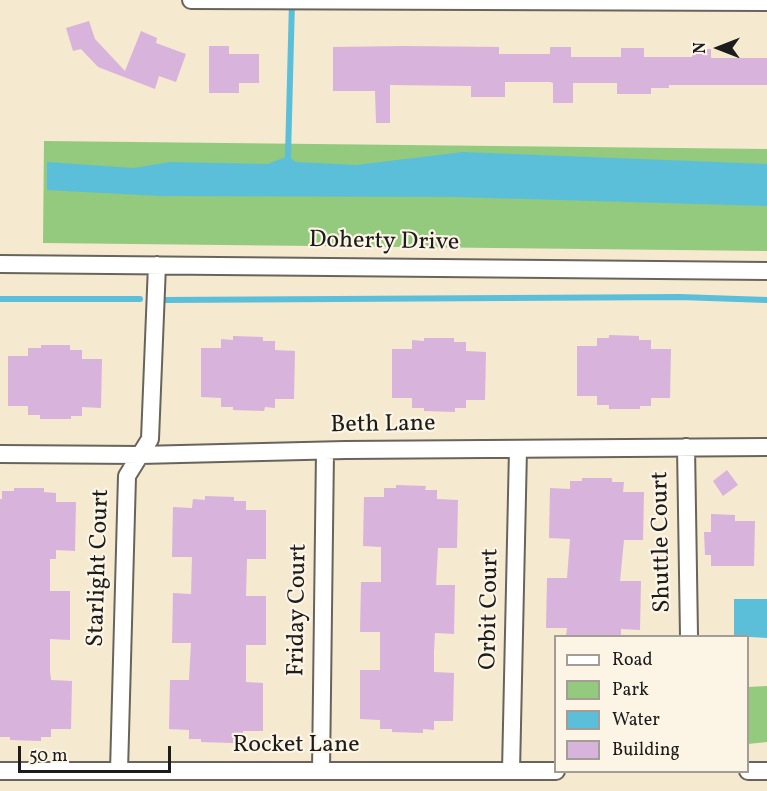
<!DOCTYPE html>
<html>
<head>
<meta charset="utf-8">
<style>
	body { margin:0 }
	#map { position:relative; width:767px; height:791px; overflow:hidden; background:#f5e9d0; font-family:Vollkorn,serif }
	canvas { display:block }
	.legend { position:absolute; left:554px; top:635px; width:195px; height:138px; box-sizing:border-box; background:#fcf5e5; border:2px solid #a29e95; margin:0; padding:8px 10px; list-style:none; font-size:18px; color:#1c1c1c }
	.legend li { display:flex; align-items:center; gap:12px; height:30px }
	.legend b { width:30px; border:2px solid #a29e95 }
	.north { position:absolute; left:689px; top:18px; width:60px; height:60px; -webkit-text-stroke:4px #fcf5e5; paint-order:stroke; rotate:270deg; font-size:16px; font-weight:700; line-height:24px; text-align:center; color:#1c1c1c }
	.north::after { content:''; display:block; margin:auto; width:21px; height:27px; background:#1c1c1c; clip-path:polygon(50% 0,100% 100%,50% 72%,0 100%) }
	.scale { position:absolute; left:18px; top:746px; width:153px; height:27px; box-sizing:border-box; border:3px solid #1c1c1c; border-top:0; padding-left:8px; font-size:18px; line-height:21px; white-space:nowrap; color:#1c1c1c; -webkit-text-stroke:4px #fcf5e5; paint-order:stroke }
</style>
</head>
<body>
<div id="map">
<canvas width="767" height="791"></canvas>
<ul class="legend">
<li><b style="height:8px;background:#fff"></b>Road</li>
<li><b style="height:16px;background:#93ca7d"></b>Park</li>
<li><b style="height:16px;background:#5bbfd9"></b>Water</li>
<li><b style="height:16px;background:#d8b3dc"></b>Building</li>
</ul>
<div class="north">N</div>
<div class="scale">50 m</div>
</div>
<script>
const context = document.querySelector('canvas').getContext('2d');
context.lineJoin = 'round';
function paint(path, color) {
  context.fillStyle = color;
  context.fill(path, 'evenodd');
}
function shape(rows) {
  const path = new Path2D();
  for (const r of rows) {
    path.moveTo(r[0], r[1]);
    for (let i = 2; i < r.length; i += 2) path.lineTo(r[i], r[i + 1]);
  }
  return path;
}
function strokePath(path, color, width, dash) {
  context.strokeStyle = color;
  context.lineWidth = width;
  context.lineCap = dash ? 'butt' : 'round';
  context.setLineDash(dash || []);
  context.stroke(path);
}
function drawText(font, color, halo, rows, align = 'center') {
  context.font = font + ' Vollkorn,serif';
  context.lineWidth = 4.5;
  context.setLineDash([]);
  context.textBaseline = 'middle';
  context.strokeStyle = halo;
  context.fillStyle = color;
  for (const [text, x, y, turn = 0] of rows) {
    context.save();
    context.translate(x, y);
    context.rotate((+turn || 0) * Math.PI / 180);
    context.textAlign = isNaN(turn) ? turn : align;
    if (halo) context.strokeText(text, 0, 0);
    context.fillText(text, 0, 0);
    context.restore();
  }
}
const green = shape([
	[44,141,767,149,767,251,43,243],
	[767,686,767,742,748,744,748,687]
]);
const water = shape([
	[463,152,767,164,767,206,455,197,159,196,47,190,47,162,134,168,170,162,268,164,288,156,296,162,356,165],
	[734,599,767,599,767,638,734,636]
]);
const stream = shape([
	[288,156,292,1],
	[0,299,140,299],
	[164,300,680,297,767,300]
]);
const building = shape([
	[89,21,95,39,125,71,141,31,157,38,156,43,186,54,176,82,159,76,155,89,98,67,81,49,73,51,66,28],
	[209,46,229,46,229,54,259,54,259,83,239,83,239,93,209,93],
	[404,46,499,47,499,54,550,54,550,47,571,47,571,57,621,57,621,48,644,48,644,57,692,57,692,49,711,49,711,58,767,58,767,85,669,85,669,88,651,88,651,94,617,94,617,83,573,83,573,103,553,103,553,83,550,82,505,82,505,97,471,97,471,86,390,85,390,123,376,123,375,91,333,91,333,47],
	[609,335,639,336,639,340,651,340,651,349,671,349,670,398,651,398,651,406,640,406,640,409,609,409,609,405,597,405,597,396,577,396,577,346,597,346,597,338,609,338],
	[233,336,263,337,263,341,275,341,275,350,295,351,294,399,275,399,275,408,265,407,264,411,233,410,233,407,221,407,221,398,201,397,201,348,221,348,221,339,233,340],
	[424,338,454,338,454,342,466,342,466,351,486,352,485,400,466,400,466,408,455,408,455,412,424,411,424,408,412,408,412,398,392,398,392,349,412,349,412,340,424,341],
	[41,345,70,345,70,350,82,350,82,359,102,359,101,408,82,407,82,416,71,416,71,419,40,419,40,415,28,415,28,406,8,406,8,356,28,356,28,348,41,348],
	[727,470,738,485,723,496,713,481],
	[582,478,612,478,612,482,624,482,623,492,644,492,643,540,624,540,620,581,641,581,640,630,621,629,621,636,566,636,567,628,546,628,547,578,567,578,570,539,549,538,550,488,570,489,570,481,582,481],
	[396,485,426,486,425,490,437,490,437,499,458,500,457,548,438,548,436,585,455,585,454,634,435,633,434,651,434,672,454,673,453,721,434,721,434,730,423,729,423,733,392,732,392,729,380,729,380,720,360,719,360,670,380,670,380,632,360,632,361,582,381,582,381,547,363,546,364,497,384,497,384,488,396,488],
	[14,488,44,488,44,492,56,493,56,502,76,502,75,551,56,550,56,559,50,559,50,591,70,591,70,640,50,639,50,671,51,680,72,681,71,729,51,729,51,737,41,737,41,741,10,740,10,737,0,737,0,499,2,499,2,491,14,491],
	[205,496,234,497,234,501,246,501,246,510,266,510,266,559,247,559,246,596,266,596,266,645,246,645,246,682,263,683,263,731,243,731,243,740,233,739,233,743,201,742,201,739,189,739,189,730,169,729,170,680,189,680,191,643,172,643,173,593,191,594,192,557,172,557,173,507,192,508,193,499,205,500],
	[711,514,735,515,735,521,755,521,754,566,711,566,711,555,705,555,704,532,711,532]
]);
const street = shape([
	[191,0,767,2],
	[0,264,767,271],
	[686,447,689,636],
	[0,454,140,455,345,450,767,447],
	[0,771,556,771],
	[119,771,127,476,150,439,157,265],
	[321,771,325,451],
	[511,771,518,449],
	[748,771,767,771]
]);
const streetNames = [
	["Doherty Drive",384,243,1],
	["Beth Lane",383,426,-1],
	["Shuttle Court",663,542,-91],
	["Starlight Court",100,568,-88],
	["Orbit Court",491,609,-89],
	["Friday Court",299,610,-89],
	["Rocket Lane",296,747]
];
paint(green, '#93ca7d');
paint(water, '#5bbfd9');
strokePath(stream, '#5bbfd9', 6);
paint(building, '#d8b3dc');
strokePath(street, '#68645b', 20);
strokePath(street, '#fff', 16);
drawText('24px', '#1c1c1c', '#fcf5e5', streetNames);
</script>
</body>
</html>
